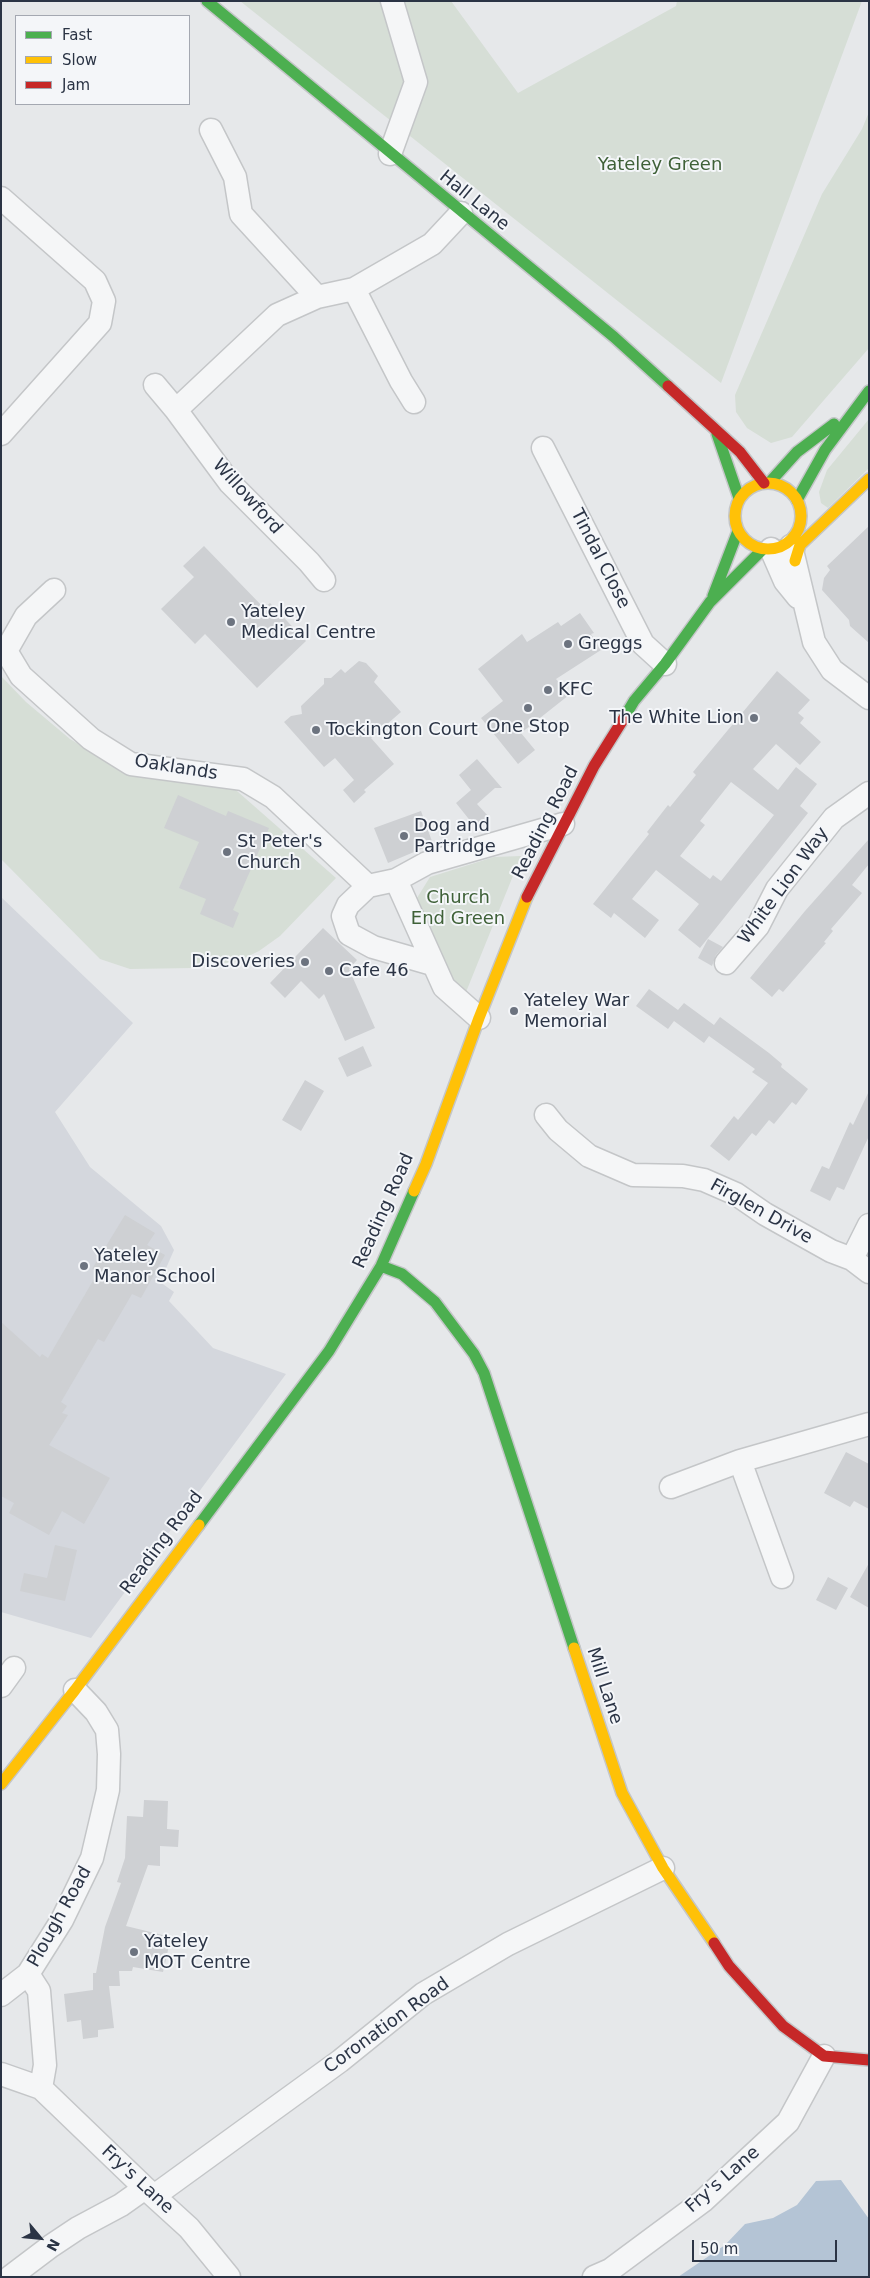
<!DOCTYPE html>
<html>
<head>
<meta charset="utf-8">
<style>
	body { margin:0 }
	#map { position:relative; width:870px; height:2278px; overflow:hidden; background:#e6e8ea; font-family:"DejaVu Sans",sans-serif }
	canvas { display:block }
	.frame { position:absolute; inset:0; border:2px solid #2b3445; pointer-events:none }
	.legend { position:absolute; left:15px; top:15px; width:175px; height:90px; box-sizing:border-box; background:#f4f6f9; border:1px solid #a4a8b1; margin:0; padding:6px 9px; list-style:none; font-size:15px; color:#2b3445 }
	.legend li { display:flex; align-items:center; gap:10px; height:25px }
	.legend b { width:25px; border:1px solid #a4a8b1 }
	.north { position:absolute; left:15px; top:2213px; width:50px; height:50px; -webkit-text-stroke:4px #f4f6f9; paint-order:stroke; rotate:118deg; font-size:14px; font-weight:700; line-height:20px; text-align:center; color:#2b3445 }
	.north::after { content:''; display:block; margin:auto; width:18px; height:22px; background:#2b3445; clip-path:polygon(50% 0,100% 100%,50% 72%,0 100%) }
	.scale { position:absolute; left:692px; top:2240px; width:145px; height:22px; box-sizing:border-box; border:2px solid #2b3445; border-top:0; padding-left:6px; font-size:15px; line-height:18px; white-space:nowrap; color:#2b3445; -webkit-text-stroke:4px #f4f6f9; paint-order:stroke }
</style>
</head>
<body>
<div id="map">
<canvas width="870" height="2278"></canvas>
<div class="frame"></div>
<ul class="legend">
<li><b style="height:6px;background:#4caf50"></b>Fast</li>
<li><b style="height:6px;background:#ffc107"></b>Slow</li>
<li><b style="height:6px;background:#c62828"></b>Jam</li>
</ul>
<div class="north">N</div>
<div class="scale">50 m</div>
</div>
<script>
const context = document.querySelector('canvas').getContext('2d');
context.lineJoin = 'round';
function paint(path, color) {
  context.fillStyle = color;
  context.fill(path, 'evenodd');
}
function shape(rows) {
  const path = new Path2D();
  for (const r of rows) {
    if (r.length === 3) {
      path.moveTo(r[0] + r[2], r[1]);
      path.arc(r[0], r[1], r[2], 0, 2 * Math.PI);
      continue;
    }
    path.moveTo(r[0], r[1]);
    for (let i = 2; i < r.length; i += 2) path.lineTo(r[i], r[i + 1]);
  }
  return path;
}
function strokePath(path, color, width, dash) {
  context.strokeStyle = color;
  context.lineWidth = width;
  context.lineCap = dash ? 'butt' : 'round';
  context.setLineDash(dash || []);
  context.stroke(path);
}
function drawText(font, color, halo, rows, align = 'center') {
  context.font = font + ' "DejaVu Sans",sans-serif';
  context.lineWidth = 4;
  context.setLineDash([]);
  context.textBaseline = 'middle';
  context.strokeStyle = halo;
  context.fillStyle = color;
  for (const [text, x, y, turn = 0] of rows) {
    context.save();
    context.translate(x, y);
    context.rotate((+turn || 0) * Math.PI / 180);
    context.textAlign = isNaN(turn) ? turn : align;
    if (halo) context.strokeText(text, 0, 0);
    context.fillText(text, 0, 0);
    context.restore();
  }
}
const built = shape([
	[1,897,133,1023,55,1112,90,1167,161,1226,174,1250,160,1282,174,1292,169,1301,213,1348,286,1374,91,1638,1,1612]
]);
const green = shape([
	[240,1,451,1,518,93,676,6,677,1,862,1,721,383],
	[869,112,869,348,792,437,771,443,747,428,736,412,735,395,822,194,862,129],
	[869,419,869,468,828,508,821,503,819,492,827,470],
	[1,676,26,702,70,739,121,770,229,784,336,878,280,936,259,951,238,961,192,968,130,969,100,959,1,859],
	[521,856,464,997,455,991,417,898,430,877,494,857]
]);
const water = shape([
	[841,2180,869,2219,869,2277,678,2277,725,2245,745,2224,773,2218,797,2205,816,2181]
]);
const building = shape([
	[869,526,869,643,850,626,849,620,822,590,824,578,830,570,827,566],
	[204,546,264,608,270,603,306,641,257,688,205,634,195,644,161,609,194,577,183,566],
	[580,613,594,633,591,634,601,650,556,679,569,695,521,733,535,750,518,764,481,718,503,701,478,669,522,634,527,642,558,622,561,626],
	[359,661,366,663,378,676,374,682,401,712,371,738,394,764,364,790,366,792,354,803,343,790,354,780,335,758,324,767,284,722,291,716,302,714,301,706,324,684,324,678,331,678,341,669,345,673],
	[777,671,810,700,798,713,804,718,800,723,821,742,800,765,776,744,753,769,778,790,796,767,817,784,800,806,808,813,700,948,678,930,699,904,656,870,632,899,659,920,645,938,614,913,611,918,593,904,649,834,647,832,668,805,670,807,696,775,693,772],
	[731,782,774,815,721,881,713,875,710,879,680,856,705,825,700,821],
	[477,759,502,788,495,788,477,804,489,817,476,828,456,803,471,790,459,775],
	[178,795,226,816,228,811,269,828,233,910,239,913,233,928,200,914,206,899,179,888,199,842,164,828],
	[421,811,433,844,388,863,374,828],
	[869,839,869,864,852,885,862,893,831,929,833,931,824,942,826,943,783,992,779,989,772,997,750,978,805,911],
	[323,928,357,960,349,969,375,1028,345,1041,324,994,319,999,301,981,285,998,270,983],
	[708,939,723,947,716,955,712,966,698,958],
	[649,989,678,1010,684,1003,714,1025,720,1017,769,1053,782,1064,781,1067,808,1089,796,1105,792,1102,774,1124,769,1120,756,1136,752,1133,729,1161,710,1146,734,1116,738,1120,768,1083,752,1072,755,1069,709,1036,704,1043,674,1021,668,1029,636,1006],
	[363,1046,372,1066,347,1077,338,1058],
	[305,1080,324,1091,301,1131,282,1120],
	[869,1091,869,1136,844,1190,837,1187,830,1201,810,1191,822,1166,829,1169,850,1122,853,1125],
	[125,1215,155,1233,147,1245,165,1255,141,1298,132,1294,104,1342,98,1339,61,1402,67,1406,62,1413,68,1415,49,1445,110,1478,84,1524,62,1511,49,1535,9,1513,14,1503,1,1496,1,1322,40,1357,42,1354,48,1358,98,1272,92,1269],
	[846,1452,869,1464,869,1509,854,1501,850,1507,824,1493],
	[55,1545,77,1550,65,1601,20,1591,24,1573,47,1578],
	[869,1563,869,1608,850,1597],
	[828,1577,848,1588,836,1610,816,1600],
	[144,1800,168,1801,167,1829,179,1830,178,1847,160,1846,160,1866,148,1865,126,1926,171,1937,163,1972,133,1967,132,1971,119,1971,120,1986,109,1986,114,2028,98,2030,98,2037,83,2039,81,2020,67,2022,64,1994,93,1990,93,1973,96,1973,105,1927,121,1883,117,1882,125,1858,127,1816,143,1817]
]);
const street = shape([
	[211,130,235,177,241,214,317,297],
	[390,154,416,82,392,1],
	[1,198,95,281,104,301,100,323,1,434],
	[354,289,401,381,414,402],
	[155,385,176,410],
	[543,448,643,644,665,664],
	[791,546,814,642,832,670,869,698],
	[771,549,785,581,798,597],
	[324,580,309,562,230,483,176,410,277,315,317,297,354,289,432,244,461,213],
	[54,590,26,616,6,651,21,676,91,739,131,764,243,779,273,797,368,886,396,880,427,863,563,824],
	[396,880,444,987,479,1018],
	[368,886,348,905,343,916,349,934,373,947,432,964],
	[726,963,758,926,777,889,834,818,869,793],
	[546,1115,558,1130,589,1156,633,1175,683,1176,704,1180,736,1194,765,1214,831,1251,852,1259,869,1272],
	[852,1259,869,1225],
	[671,1487,740,1461],
	[782,1577,740,1461,869,1424],
	[1,1686,14,1668],
	[28,1974,39,1991,45,2065,41,2088],
	[1,1995,28,1974,62,1920,92,1858,108,1790,109,1754,107,1730,96,1712,75,1690],
	[1,2074,41,2088,145,2188,189,2228,229,2277],
	[154,2196,340,2061,423,1994,508,1944,663,1868],
	[10,2277,51,2246,78,2228,121,2205,145,2188],
	[594,2277,610,2270,703,2201,788,2122,824,2056]
]);
const fast = shape([
	[207,1,614,337,668,386],
	[717,434,739,498],
	[770,482,797,452,834,424],
	[797,500,825,450,869,391],
	[713,596,738,531],
	[624,718,634,701,665,664,710,602,763,549],
	[381,1266,402,1274,435,1302,474,1354,484,1373,574,1648],
	[199,1525,329,1351,381,1266,414,1191]
]);
const slow = shape([
	[768,516,33],
	[795,561,800,545,869,479],
	[414,1191,426,1164,479,1018,527,897],
	[574,1648,622,1793,663,1868,714,1943],
	[1,1784,75,1690,199,1525]
]);
const jam = shape([
	[668,386,740,452,764,483],
	[527,897,594,766,624,718],
	[714,1943,729,1966,783,2026,824,2056,869,2060]
]);
const markers = [
	[231,622,5,"#6c737f"],
	[568,644,5,"#6c737f"],
	[548,690,5,"#6c737f"],
	[528,708,5,"#6c737f"],
	[754,718,5,"#6c737f"],
	[316,730,5,"#6c737f"],
	[404,836,5,"#6c737f"],
	[227,852,5,"#6c737f"],
	[305,962,5,"#6c737f"],
	[329,971,5,"#6c737f"],
	[514,1011,5,"#6c737f"],
	[84,1266,5,"#6c737f"],
	[134,1952,5,"#6c737f"]
];
const parkNames = [
	["Yateley Green",660,165],
	["Church",458,898],
	["End Green",458,919]
];
const streetNames = [
	["Hall Lane",474,201,39],
	["Willowford",247,497,48],
	["Tindal Close",600,559,63],
	["Oaklands",176,768,9],
	["Reading Road",546,823,-63],
	["White Lion Way",784,886,-54],
	["Reading Road",384,1211,-66],
	["Firglen Drive",761,1212,29],
	["Reading Road",162,1543,-53],
	["Mill Lane",604,1686,72],
	["Plough Road",60,1917,-61],
	["Coronation Road",387,2026,-36],
	["Fry's Lane",137,2180,43],
	["Fry's Lane",723,2180,-41]
];
const poiNames = [
	["Yateley",241,612],
	["Medical Centre",241,633],
	["Greggs",578,644],
	["KFC",558,690],
	["The White Lion",744,718,"right"],
	["One Stop",528,727,"center"],
	["Tockington Court",326,730],
	["Dog and",414,826],
	["Partridge",414,847],
	["St Peter's",237,842],
	["Church",237,863],
	["Discoveries",295,962,"right"],
	["Cafe 46",339,971],
	["Yateley War",524,1001],
	["Memorial",524,1022],
	["Yateley",94,1256],
	["Manor School",94,1277],
	["Yateley",144,1942],
	["MOT Centre",144,1963]
];
paint(built, '#d4d7dd');
paint(green, '#d6ded6');
paint(water, '#b4c4d5');
paint(building, '#ced0d3');
strokePath(street, '#c4c6c8', 25);
strokePath(fast, '#c4c6c8', 14);
strokePath(slow, '#c4c6c8', 14);
strokePath(jam, '#c4c6c8', 14);
strokePath(street, '#f5f6f7', 22);
strokePath(fast, '#4caf50', 11);
strokePath(slow, '#ffc107', 11);
strokePath(jam, '#c62828', 11);
for (const [x, y, r, color] of markers) {
  const dot = new Path2D();
  dot.arc(x, y, r, 0, 2 * Math.PI);
  context.fillStyle = color;
  context.fill(dot);
  strokePath(dot, '#f4f6f9', 2);
}
drawText('18px', '#3f6138', '#f4f6f9', parkNames);
drawText('18px', '#2b3445', '#f4f6f9', streetNames);
drawText('18px', '#2b3445', '#f4f6f9', poiNames, 'left');
</script>
</body>
</html>
